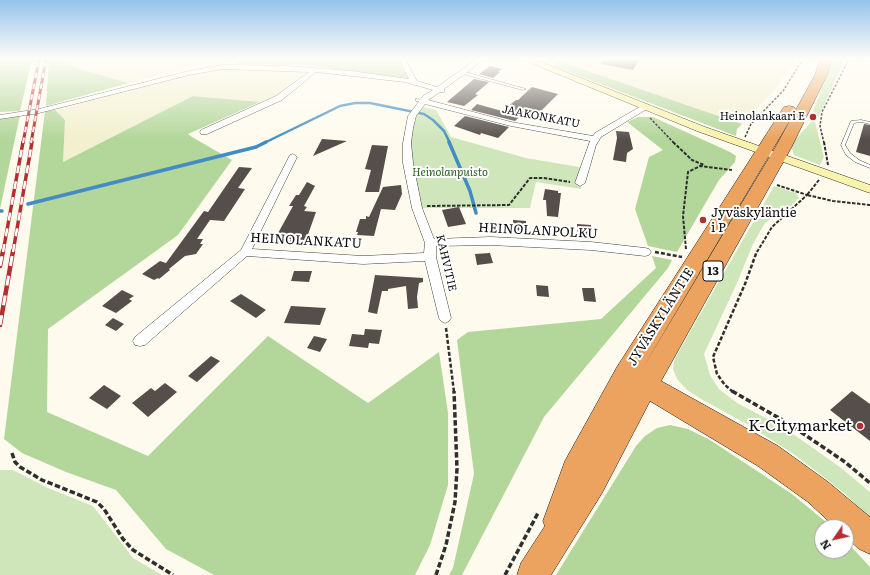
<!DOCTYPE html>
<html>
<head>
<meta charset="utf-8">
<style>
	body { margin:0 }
	#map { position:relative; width:870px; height:575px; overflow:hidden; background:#fefbee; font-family:Literata,serif }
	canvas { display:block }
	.north { position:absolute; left:814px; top:519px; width:40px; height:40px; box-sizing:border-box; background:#fff; border:1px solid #9e9e9e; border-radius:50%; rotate:236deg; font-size:11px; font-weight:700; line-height:16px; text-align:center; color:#0d0d0d }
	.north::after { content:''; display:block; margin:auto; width:14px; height:18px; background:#b32e30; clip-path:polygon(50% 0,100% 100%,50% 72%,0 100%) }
</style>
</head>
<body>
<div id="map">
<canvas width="870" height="575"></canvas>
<div class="north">N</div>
</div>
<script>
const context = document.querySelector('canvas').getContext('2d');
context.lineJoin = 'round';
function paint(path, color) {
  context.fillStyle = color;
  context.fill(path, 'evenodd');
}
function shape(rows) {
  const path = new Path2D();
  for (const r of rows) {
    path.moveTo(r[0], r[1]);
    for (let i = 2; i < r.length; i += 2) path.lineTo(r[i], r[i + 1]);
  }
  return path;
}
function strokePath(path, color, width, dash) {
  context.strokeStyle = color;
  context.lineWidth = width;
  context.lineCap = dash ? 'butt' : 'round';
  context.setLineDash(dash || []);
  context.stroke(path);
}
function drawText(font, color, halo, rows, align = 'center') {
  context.font = font + ' Literata,serif';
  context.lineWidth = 4;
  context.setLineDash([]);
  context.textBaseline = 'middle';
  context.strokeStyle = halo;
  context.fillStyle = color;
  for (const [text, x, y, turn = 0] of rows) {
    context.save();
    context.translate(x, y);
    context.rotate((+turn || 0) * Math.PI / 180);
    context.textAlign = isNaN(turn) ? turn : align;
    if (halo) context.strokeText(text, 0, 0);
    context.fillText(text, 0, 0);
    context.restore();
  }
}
const farmland = shape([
	[56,59,229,59,225,63,201,66,129,83,86,71],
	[540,59,796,59,774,91,742,124,560,61,555,65],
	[223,69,308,71,277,95,260,102,193,96,63,162,65,120,55,110,195,74]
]);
const green = shape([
	[834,59,845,59,818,118,813,117,814,108],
	[419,106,436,110,451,137,526,158,585,168,581,189,536,182,530,208,417,208,407,143],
	[812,121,815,122,824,157,820,165,794,155,791,146,794,141],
	[774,186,796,193,799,198,791,206,765,223,753,244,737,283,704,354,710,375,719,389,737,403,783,427,840,467,870,492,870,518,843,492,795,455,747,424,701,399,687,390,677,379,673,369,674,361,683,344],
	[0,470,13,470,48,488,93,506,133,558,162,575,0,575]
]);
const forest = shape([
	[5,59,32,59,20,111,0,112,0,61],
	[49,59,56,59,86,71,129,83,46,106],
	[241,59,397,59,408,78,304,65,237,64],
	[559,61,646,91,742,124,737,129,736,136,554,66],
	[193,96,260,102,188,134,192,137,232,160,178,235,48,329,47,412,148,456,268,336,368,403,439,352,448,413,448,485,430,545,415,575,214,575,166,549,116,490,66,472,22,453,4,439,45,111,55,110,65,120,63,162],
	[20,115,0,209,0,118],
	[638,117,653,117,730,152,736,156,735,162,719,180,677,252,648,246,635,209,649,157,663,150,627,122],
	[652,256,672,260,668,268,544,417,462,575,449,575,453,568,474,474,457,340,468,332,601,319,656,268],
	[670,425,688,429,710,440,792,494,832,527,822,527,822,551,846,551,846,541,870,567,870,575,556,575,636,446,645,436,657,428]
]);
const streamFar1 = shape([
	[264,143,340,106,355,103,370,103,424,114,433,120,444,131,450,143]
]);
const stream = shape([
	[449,142,470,191,476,213],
	[28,204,256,147,266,142],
	[0,211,2,211]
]);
const building = shape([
	[602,59,640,59,633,70,601,64],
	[490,66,502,69,498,72,500,72,493,78,479,74],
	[474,79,489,82,475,94,478,95,464,106,447,102],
	[532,87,558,94,539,113,527,110,515,121,471,110,477,104,502,111,516,100,518,100],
	[465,116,509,127,498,138,481,133,480,135,454,126],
	[864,124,870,125,870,156,856,152],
	[616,131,629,132,633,149,627,153,626,162,613,160,617,138],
	[322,139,347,141,313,156],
	[372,145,388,146,379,192,365,192,371,170,365,169],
	[239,167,252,168,238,188,245,189,224,221,210,220,197,239,203,239,200,244,203,244,196,254,185,256,169,269,170,270,159,279,158,278,154,280,142,274,160,261,166,263,201,215,204,211,208,212],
	[307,182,315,186,304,206,307,207,304,211,316,212,305,243,289,243,291,239,289,239,290,235,277,235,293,206,289,206,296,195,299,195],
	[401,185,402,194,395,210,381,209,374,236,357,235,358,232,356,232,360,219,366,219,366,216,369,217,383,187],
	[545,189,558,191,558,193,561,193,558,217,547,216,546,200,543,200],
	[459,207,466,224,448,227,442,210],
	[513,220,526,221,526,231,513,230],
	[577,224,591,225,592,237,578,235],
	[490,253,493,263,477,265,475,254],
	[294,271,312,271,309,282,291,281],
	[375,275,423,278,423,282,419,283,417,297,418,308,408,309,406,286,388,289,388,291,382,291,377,314,368,312],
	[536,285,548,286,549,297,537,296],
	[582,288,594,288,596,302,584,301],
	[122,290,134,296,129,299,132,301,116,313,102,306],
	[241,294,266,310,256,318,230,301],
	[291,306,326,308,320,325,284,323],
	[113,318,124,324,116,331,105,325],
	[365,329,382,330,379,344,369,343,368,348,349,346,352,334,364,335],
	[314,336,327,339,320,352,307,348],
	[211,356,220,361,197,382,188,376],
	[165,383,177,392,148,417,132,403,151,388,155,391],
	[104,385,121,396,107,409,89,398],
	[852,391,870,404,870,441,830,410]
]);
const pathFar3 = shape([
	[650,118,674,143],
	[745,137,751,124,783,91,803,59],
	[824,143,820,126,822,112,849,59]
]);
const pathFar2 = shape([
	[673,142,692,160,704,165],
	[824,142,828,165],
	[819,180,807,195,833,201,870,205],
	[427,206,509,205,530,178,544,178,570,182],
	[686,249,683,216,688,172,700,166,732,170],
	[757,252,772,227,807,195,777,185]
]);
const pathFar1 = shape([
	[655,252,682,257],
	[446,328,454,392],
	[733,392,725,385,717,374,713,357,745,284,757,251]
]);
const path = shape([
	[732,391,786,422,845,462,870,483],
	[12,453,15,462,20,467,42,480,97,502,104,509,123,539,133,550,173,575],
	[436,575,446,545,455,502,457,469,454,391],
	[505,575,538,513]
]);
const lane = shape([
	[463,72,465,72,526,89,523,90,463,74,463,72],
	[416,99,424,100,426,101,424,102,417,101,416,101,416,99],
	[861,120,870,122,870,124,861,122,854,123,845,145,850,153,859,160,870,165,870,168,855,162,846,155,841,145,851,121,861,120]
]);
const street = shape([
	[399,59,405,59,417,81,437,87,477,59,485,59,444,89,444,92,440,92,428,100,511,122,593,136,595,133,643,105,649,105,650,107,601,137,596,145,585,183,580,186,575,183,590,141,511,126,425,104,416,116,413,128,411,143,413,163,422,208,434,239,491,237,591,242,645,248,649,249,651,252,649,255,645,256,591,250,491,245,436,246,436,257,451,318,449,321,445,323,441,321,439,318,425,261,363,264,247,256,145,345,140,346,135,345,133,341,135,337,241,250,290,155,293,154,297,157,252,249,363,256,424,253,425,243,412,208,403,163,403,143,408,116,423,96,433,90,405,82,316,72,282,100,207,134,201,134,200,132,201,130,276,96,309,72,222,69,189,75,39,113,0,119,0,115,39,109,189,71,222,65,289,66,351,71,409,79,399,59]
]);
const secondary = shape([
	[521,59,533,59,705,127,870,185,870,193,697,131,521,59]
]);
const highway = shape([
	[820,59,832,59,827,75,791,148,661,381,778,446,828,482,870,517,870,554,859,549,846,537,846,527,835,527,808,502,758,466,650,401,602,493,551,575,517,575,521,563,545,526,543,521,565,461,617,367,782,110,784,107,789,106,794,107,796,110,641,371,775,148,815,75,820,59]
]);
const railFar2 = shape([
	[23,143,39,59],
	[31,143,46,59]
]);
const railFar1 = shape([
	[3,252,23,142],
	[13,252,32,142]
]);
const rail = shape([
	[0,266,3,251],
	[0,325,13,251]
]);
const markers = [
	[813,117,4,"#b32e30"],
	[703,220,4,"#b32e30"],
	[860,426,4,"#b32e30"]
];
const farStreetnames = [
	["JAAKONKATU",541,117,11],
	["KAHVITIE",446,263,77]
];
const farPoinames = [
	["Heinolankaari E",805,117]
];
const farParknames = [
	["Heinolanpuisto",450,173]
];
const shields = [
	[713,271,20]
];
const shieldNames = [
	["13",713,271]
];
const poiNames = [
	["Jyväskyläntie",711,213],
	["i P",711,228]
];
const streetNames = [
	["HEINOLANPOLKU",538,231,3],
	["HEINOLANKATU",306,241,3],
	["JYVÄSKYLÄNTIE",661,317,-58]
];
const nearPoinames = [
	["K-Citymarket",852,426]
];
paint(farmland, '#f2f0cf');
paint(green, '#cfe6ba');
paint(forest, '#b3d69a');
strokePath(streamFar1, '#418cc4', 2.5);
strokePath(stream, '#418cc4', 3.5);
paint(building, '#554e4a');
strokePath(lane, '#404040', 1);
strokePath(street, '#404040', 1);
strokePath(secondary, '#2f2f2f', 1);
strokePath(highway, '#1e1e1e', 1);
strokePath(pathFar3, '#2f2f2f', 1.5, [2.5, 1.5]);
strokePath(pathFar2, '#2f2f2f', 2, [3.5, 1.5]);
strokePath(pathFar1, '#2f2f2f', 2.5, [4, 2]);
strokePath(path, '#2f2f2f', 3.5, [5.5, 2.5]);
paint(lane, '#fff');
paint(street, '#fff');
paint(secondary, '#faf3ad');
paint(highway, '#eba35f');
strokePath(railFar2, '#b32e30', 3);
strokePath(railFar1, '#b32e30', 3.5);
strokePath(rail, '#b32e30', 4.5);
strokePath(railFar2, '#fff', 2, [5.5]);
strokePath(railFar1, '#fff', 2.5, [8]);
strokePath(rail, '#fff', 3, [10]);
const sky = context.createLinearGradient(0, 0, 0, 140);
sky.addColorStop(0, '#94c3ec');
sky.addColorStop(0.42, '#fffdf7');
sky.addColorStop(1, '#fffdf700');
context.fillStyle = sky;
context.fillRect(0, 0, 870, 140);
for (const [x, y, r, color] of markers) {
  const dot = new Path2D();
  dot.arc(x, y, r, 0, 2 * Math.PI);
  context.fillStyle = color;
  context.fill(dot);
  strokePath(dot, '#fff', 1.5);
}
drawText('11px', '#0d0d0d', '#fff', farStreetnames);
drawText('11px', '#0d0d0d', '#fff', farPoinames, 'right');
drawText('italic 11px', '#2d6021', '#fff', farParknames);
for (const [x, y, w] of shields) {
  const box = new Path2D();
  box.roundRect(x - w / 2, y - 10, w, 20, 3);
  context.fillStyle = '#fff';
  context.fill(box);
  strokePath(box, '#0d0d0d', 1);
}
drawText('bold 12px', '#0d0d0d', null, shieldNames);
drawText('13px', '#0d0d0d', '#fff', poiNames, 'left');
drawText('13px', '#0d0d0d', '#fff', streetNames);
drawText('16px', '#0d0d0d', '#fff', nearPoinames, 'right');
</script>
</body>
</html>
